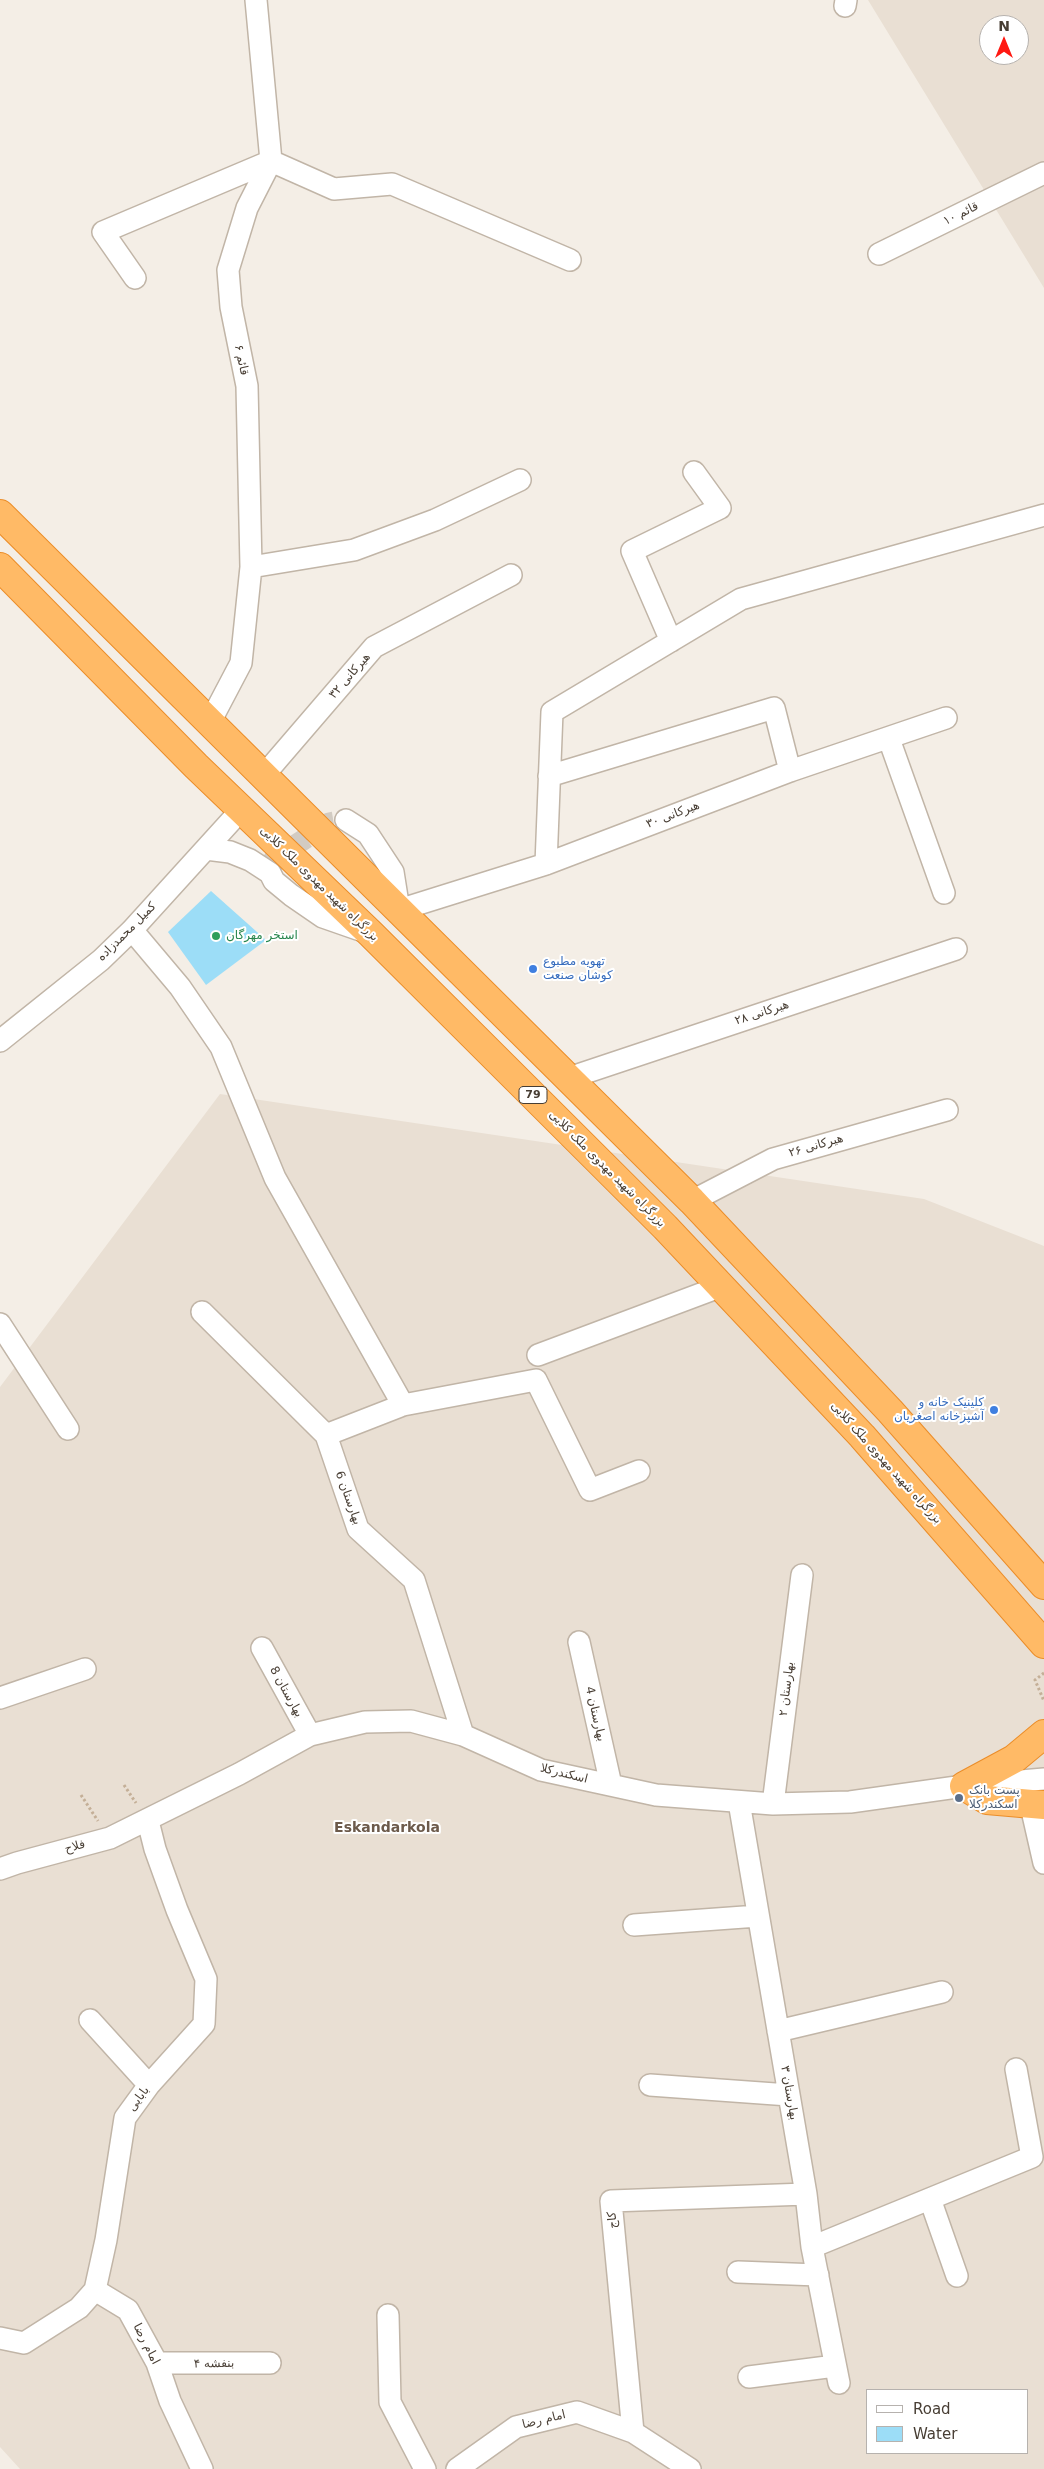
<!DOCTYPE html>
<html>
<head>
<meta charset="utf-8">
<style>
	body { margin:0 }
	#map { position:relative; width:1044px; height:2469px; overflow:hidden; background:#f4eee6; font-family:"DejaVu Sans",sans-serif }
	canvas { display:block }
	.legend { position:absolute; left:866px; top:2389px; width:162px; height:65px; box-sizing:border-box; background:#fff; border:1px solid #b6b2ae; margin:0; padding:6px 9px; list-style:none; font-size:15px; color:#483e34 }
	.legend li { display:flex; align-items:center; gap:10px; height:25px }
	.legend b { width:25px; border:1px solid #b6b2ae }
	.north { position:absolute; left:979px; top:15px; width:50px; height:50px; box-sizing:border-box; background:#fff; border:1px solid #b6b2ae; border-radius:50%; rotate:0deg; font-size:14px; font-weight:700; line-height:20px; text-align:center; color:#483e34 }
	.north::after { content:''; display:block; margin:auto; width:18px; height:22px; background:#ff1912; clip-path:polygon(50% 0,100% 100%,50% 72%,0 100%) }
</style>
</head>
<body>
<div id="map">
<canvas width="1044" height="2469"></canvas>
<ul class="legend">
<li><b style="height:6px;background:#fff"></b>Road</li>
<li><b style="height:14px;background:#9cddf7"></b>Water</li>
</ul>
<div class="north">N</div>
</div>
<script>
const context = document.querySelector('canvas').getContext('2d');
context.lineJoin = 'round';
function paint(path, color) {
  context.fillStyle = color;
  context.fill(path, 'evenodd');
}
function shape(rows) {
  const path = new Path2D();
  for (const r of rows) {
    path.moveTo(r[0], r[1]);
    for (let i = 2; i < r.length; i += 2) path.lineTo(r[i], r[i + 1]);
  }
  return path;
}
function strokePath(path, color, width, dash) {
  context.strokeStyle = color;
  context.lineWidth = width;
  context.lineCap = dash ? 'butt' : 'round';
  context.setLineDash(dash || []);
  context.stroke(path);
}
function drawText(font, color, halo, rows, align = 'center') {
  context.font = font + ' "DejaVu Sans",Cairo,sans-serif';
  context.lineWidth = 4;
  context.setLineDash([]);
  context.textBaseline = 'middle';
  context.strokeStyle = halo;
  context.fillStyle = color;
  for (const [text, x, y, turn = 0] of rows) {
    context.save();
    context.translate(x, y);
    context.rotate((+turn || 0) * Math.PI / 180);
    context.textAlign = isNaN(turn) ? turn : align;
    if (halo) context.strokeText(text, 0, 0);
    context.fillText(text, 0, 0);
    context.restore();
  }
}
const residential = shape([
	[868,0,1044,0,1044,288],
	[989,25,1019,25,1019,55,989,55],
	[220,1094,924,1199,1044,1246,1044,2469,20,2469,0,2447,0,1387],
	[868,2390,1028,2390,1028,2453,868,2453]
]);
const water = shape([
	[211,891,266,940,206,985,168,932]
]);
const minorTunnel = shape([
	[270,873,274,859,329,823,346,820]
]);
const path = shape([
	[1044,1673,1035,1680,1044,1701],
	[124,1785,136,1803],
	[81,1795,98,1821]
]);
const minor = shape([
	[845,6,846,0],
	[879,254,1044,173],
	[135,278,103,232,271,161,334,189,392,184,570,260],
	[251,567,354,550,435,520,520,480],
	[671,641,632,551,720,508,694,472],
	[210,722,241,663,251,567,247,386,231,307,228,270,247,208,271,161,256,0],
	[889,739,944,893],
	[264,775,374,647,511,575],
	[549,776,774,708,790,771],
	[346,820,368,834,393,872,399,910,546,864,790,771,946,718],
	[206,849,230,852,250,860,270,873,274,881,291,895,323,917,366,932],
	[546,864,552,712,741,599,1044,515],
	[132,930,180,987,221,1047,275,1178,403,1405],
	[0,1041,101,960,132,930,241,810],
	[569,1078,956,949],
	[692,1201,773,1159,947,1110],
	[202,1312,326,1435,358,1529,414,1580,463,1735],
	[0,1324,68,1429],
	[538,1355,722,1286],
	[326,1435,403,1405,536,1380,590,1490,639,1471],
	[579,1642,611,1785],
	[262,1648,310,1735],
	[0,1698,85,1669],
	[739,1802,806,2194,812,2247,839,2383],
	[773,1804,802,1575],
	[1031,1806,1044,1863],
	[0,1869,17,1863,110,1838,239,1774,310,1735,365,1722,411,1721,463,1735,541,1770,656,1795,773,1804,850,1802,964,1786,1044,1779],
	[634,1925,758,1916],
	[90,2020,149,2085],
	[778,2031,942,1992],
	[650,2085,789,2095],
	[930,2199,957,2276],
	[812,2247,1032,2157,1016,2069],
	[738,2272,818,2275],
	[95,2290,128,2310,157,2363,170,2401,202,2469],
	[388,2315,390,2402,425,2469],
	[0,2338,24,2343,79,2308,95,2290,106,2240,125,2118,149,2085,204,2024,206,1979,177,1910,155,1849,148,1821],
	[157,2363,270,2363],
	[749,2377,835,2366],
	[633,2432,611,2201,806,2194],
	[457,2469,516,2427,577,2412,633,2432,690,2469]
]);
const highway = shape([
	[0,514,692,1201,890,1411,1044,1585],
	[0,567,196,766,371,934,665,1227,862,1436,1044,1644],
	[1044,1734,1014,1759,964,1786,987,1800,1044,1805]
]);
const markers = [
	[216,936,5,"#2e9e5b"],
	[533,969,5,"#3f7fe0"],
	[994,1410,5,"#3f7fe0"],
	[959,1798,5,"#5c6f8a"]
];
const shields = [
	[533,1095,28]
];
const shieldNames = [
	["79",533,1095]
];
const streetNames = [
	["قائم ۱۰",961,214,-26],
	["قائم ۶",241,360,78],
	["هیرکانی ۳۲",350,676,-49],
	["هیرکانی ۳۰",673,815,-21],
	["بزرگراه شهید مهدوی ملک کلایی",319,884,44],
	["کمیل محمدزاده",127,932,-45],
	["هیرکانی ۲۸",762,1013,-18],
	["هیرکانی ۲۶",816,1146,-16],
	["بزرگراه شهید مهدوی ملک کلایی",607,1169,45],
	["بزرگراه شهید مهدوی ملک کلایی",886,1463,48],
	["بهارستان 6",348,1498,70],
	["بهارستان ۲",787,1689,-83],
	["بهارستان 8",286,1692,61],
	["بهارستان 4",595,1714,77],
	["اسکندرکلا",564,1774,14],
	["فلاح",75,1847,-15],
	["بهارستان ۳",789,2093,80],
	["بابایی",139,2099,-54],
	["کاج",613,2220,-95],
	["امام رضا",146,2344,63],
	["بنفشه ۴",214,2364,-1],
	["امام رضا",544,2420,-14]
];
const leisureNames = [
	["استخر مهرگان",226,936]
];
const shopNames = [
	["تهویه مطبوع",543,962],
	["کوشان صنعت",543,976],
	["کلینیک خانه و",984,1403,"right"],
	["آشپزخانه اصغریان",984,1417,"right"]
];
const serviceNames = [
	["پست بانک",969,1791],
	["اسکندرکلا",969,1805]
];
const neighbourhoodNames = [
	["Eskandarkola",387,1828]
];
paint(residential, '#e9dfd3');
paint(water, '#9cddf7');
strokePath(minorTunnel, '#d2cbc2', 21, [21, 11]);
strokePath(minor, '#c1b5a7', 24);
strokePath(highway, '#eb8d29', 30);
strokePath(path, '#c4af97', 3, [2.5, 2.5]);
strokePath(minor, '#fff', 21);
strokePath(highway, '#ffba66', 28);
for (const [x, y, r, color] of markers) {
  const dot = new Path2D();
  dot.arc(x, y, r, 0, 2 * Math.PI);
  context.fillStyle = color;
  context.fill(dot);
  strokePath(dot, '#fff', 2);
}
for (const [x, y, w] of shields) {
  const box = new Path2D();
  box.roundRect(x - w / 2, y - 8.5, w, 17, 4);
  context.fillStyle = '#fff';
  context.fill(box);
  strokePath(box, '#483e34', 1);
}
drawText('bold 11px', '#483e34', null, shieldNames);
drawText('12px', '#483e34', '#fff', streetNames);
drawText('12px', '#27864d', '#fff', leisureNames, 'left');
drawText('12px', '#366cbe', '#fff', shopNames, 'left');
drawText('12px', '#4e5e75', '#fff', serviceNames, 'left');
drawText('bold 14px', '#6c5a4b', '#fff', neighbourhoodNames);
</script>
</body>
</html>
